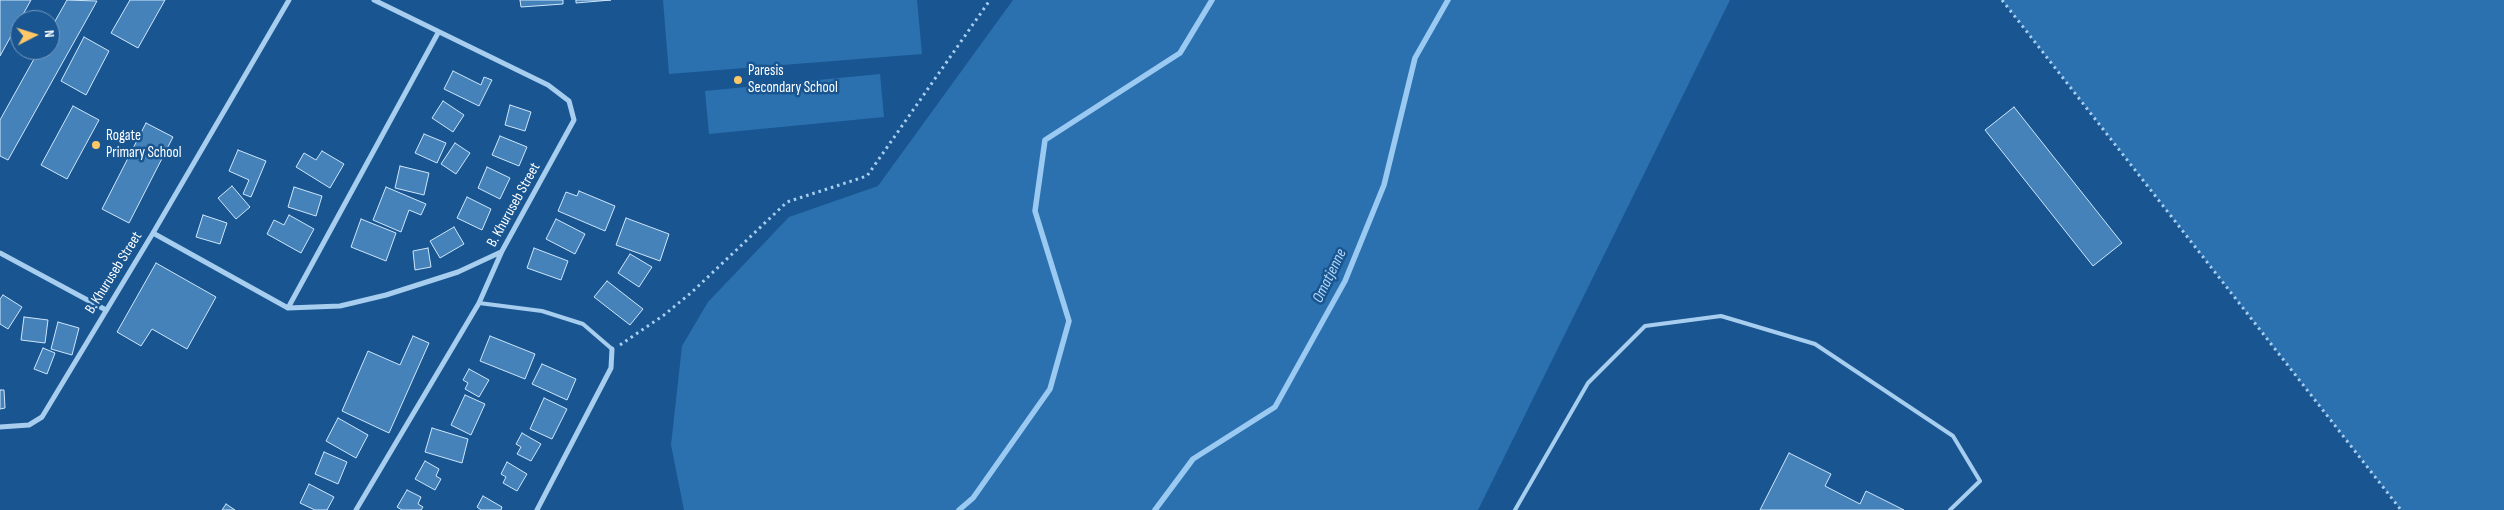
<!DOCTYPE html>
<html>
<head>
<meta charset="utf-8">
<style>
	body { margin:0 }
	#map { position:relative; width:2504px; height:510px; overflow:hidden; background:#195691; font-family:"Sofia Sans Condensed",sans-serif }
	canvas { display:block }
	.north { position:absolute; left:10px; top:10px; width:50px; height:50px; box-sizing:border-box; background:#195691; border:1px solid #759abd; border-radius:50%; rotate:85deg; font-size:14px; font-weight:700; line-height:20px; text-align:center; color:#fff }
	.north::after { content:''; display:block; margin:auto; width:18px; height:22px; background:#ffc765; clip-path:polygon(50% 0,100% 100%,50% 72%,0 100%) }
</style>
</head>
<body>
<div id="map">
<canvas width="2504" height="510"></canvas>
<div class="north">N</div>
</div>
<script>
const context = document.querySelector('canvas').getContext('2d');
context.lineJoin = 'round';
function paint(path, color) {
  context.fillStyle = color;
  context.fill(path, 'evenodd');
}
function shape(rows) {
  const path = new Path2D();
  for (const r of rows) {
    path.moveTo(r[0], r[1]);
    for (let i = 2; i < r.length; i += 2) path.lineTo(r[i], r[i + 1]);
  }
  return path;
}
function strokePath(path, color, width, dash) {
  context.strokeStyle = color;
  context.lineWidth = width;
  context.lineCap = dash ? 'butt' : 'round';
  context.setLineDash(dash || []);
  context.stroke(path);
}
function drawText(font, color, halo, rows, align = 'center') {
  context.font = font + ' "Sofia Sans Condensed",sans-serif';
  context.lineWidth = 5;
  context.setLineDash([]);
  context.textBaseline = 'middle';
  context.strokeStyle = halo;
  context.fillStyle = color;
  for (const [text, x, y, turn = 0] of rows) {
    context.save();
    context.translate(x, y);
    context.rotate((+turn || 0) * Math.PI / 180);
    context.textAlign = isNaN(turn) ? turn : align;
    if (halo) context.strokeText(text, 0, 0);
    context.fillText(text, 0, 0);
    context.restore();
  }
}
const green = shape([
	[663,0,917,0,922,54,669,74],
	[1013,0,1730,0,1478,510,684,510,671,445,682,346,708,302,789,217,878,186],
	[2002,0,2504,0,2504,510,2401,510],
	[880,74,884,117,709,134,705,91]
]);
const stream = shape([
	[959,510,973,498,1050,389,1069,321,1035,211,1045,140,1180,53,1212,0],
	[1155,510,1193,459,1275,407,1345,281,1384,185,1415,58,1448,0]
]);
const building = shape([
	[0,0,31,0,0,56,0,0],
	[67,0,97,1,8,160,0,156,0,120,39,50,50,50,50,30,67,0],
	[130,0,165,0,138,48,111,33,130,0],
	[520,0,563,0,563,4,521,7,520,0],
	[576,0,611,0,576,3,576,0],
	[84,37,109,51,86,95,61,81,84,37],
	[453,71,481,85,484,77,492,80,479,106,444,89,453,71],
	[443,101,464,115,453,132,432,118,443,101],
	[510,105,531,112,525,131,505,125,510,105],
	[73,106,99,120,67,179,41,165,73,106],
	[2014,107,2122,243,2093,266,1985,130,2014,107],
	[146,123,173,137,129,223,102,209,146,123],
	[424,134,446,143,437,163,415,153,424,134],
	[500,136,527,147,519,166,492,155,500,136],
	[455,143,470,153,456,174,441,164,455,143],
	[238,150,266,161,251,197,243,194,249,180,229,171,238,150],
	[322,151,344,164,330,188,296,167,304,153,316,160,322,151],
	[400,166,429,173,424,195,395,188,400,166],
	[487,167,510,178,500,199,478,188,487,167],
	[232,186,250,207,236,219,218,198,232,186],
	[294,187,322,196,316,216,288,207,294,187],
	[386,187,426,204,421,215,409,210,401,232,373,220,386,187],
	[579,191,615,206,605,231,558,211,566,192,577,196,579,191],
	[467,197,491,209,482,230,457,218,467,197],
	[203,215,227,223,220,244,196,237,203,215],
	[289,215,314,229,301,253,267,234,274,220,284,225,289,215],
	[626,218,669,234,660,261,616,245,626,218],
	[361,219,396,233,386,261,351,247,361,219],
	[556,219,585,234,575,254,546,239,556,219],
	[454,227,464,244,440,258,430,241,454,227],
	[428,248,431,267,415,270,413,251,428,248],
	[534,248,568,261,561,280,527,268,534,248],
	[630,254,652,267,639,287,618,273,630,254],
	[156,263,216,297,187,349,152,329,141,346,117,332,156,263],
	[607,281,643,309,630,325,594,297,607,281],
	[3,295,22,307,8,329,0,324,0,299,3,295],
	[24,317,48,320,45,343,21,340,24,317],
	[58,322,79,328,72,355,51,349,58,322],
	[413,336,429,343,389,433,342,411,368,351,400,365,413,336],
	[490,336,535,354,525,379,480,361,490,336],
	[43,348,55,353,47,374,34,369,43,348],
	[542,364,576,379,567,400,532,384,542,364],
	[469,369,489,380,479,397,465,389,468,383,463,380,469,369],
	[0,390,4,390,5,408,0,409,0,390],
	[465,395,485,404,471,435,451,425,465,395],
	[544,398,567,409,552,439,530,429,544,398],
	[338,418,368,435,356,458,326,441,338,418],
	[432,428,468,439,462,463,425,452,432,428],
	[522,433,541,444,531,461,517,454,521,447,516,444,522,433],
	[324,452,347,462,338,484,315,474,324,452],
	[1789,453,1831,474,1825,486,1860,504,1866,491,1904,510,1760,510,1789,453],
	[425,461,439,469,436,476,441,479,435,490,415,479,425,461],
	[507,462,527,474,517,491,503,483,506,477,501,474,507,462],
	[309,484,334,497,327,510,315,510,300,503,309,484],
	[407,490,421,497,418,504,423,507,421,510,402,510,397,507,407,490],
	[483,496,502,507,501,510,481,510,477,507,483,496],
	[226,504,235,510,222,510,226,504]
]);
const path = shape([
	[2002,0,2401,510],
	[620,345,664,315,692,292,787,202,867,176,990,0]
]);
const service = shape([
	[479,303,542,311,583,324,612,349],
	[1515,510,1588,383,1645,326,1721,316,1815,344,1953,436,1980,481,1950,510]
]);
const minor = shape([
	[153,233,288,308,340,306,386,295,458,272,501,252],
	[0,253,106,310],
	[288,308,438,33],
	[0,427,29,425,42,417,153,233,289,0],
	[356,510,479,303,502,251,574,120,569,101,548,85,374,0],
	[537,510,611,368,612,349]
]);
const markers = [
	[738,80,5,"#ffc765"],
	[96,145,5,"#ffc765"]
];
const poiNames = [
	["Paresis",748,71],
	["Secondary School",748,88],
	["Rogate",106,136],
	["Primary School",106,153]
];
const streetNames = [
	["B. Khuruseb Street",514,205,-61],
	["B. Khuruseb Street",114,273,-58]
];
const waterNames = [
	["Omatjenne",1330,276,-64]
];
paint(green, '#2b70af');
strokePath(stream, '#9ac9f2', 5.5);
paint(building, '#4582ba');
strokePath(building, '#cee6fb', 1);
strokePath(path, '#a7cdef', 3, [2.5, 4]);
strokePath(service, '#a7cdef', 4);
strokePath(minor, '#a7cdef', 5);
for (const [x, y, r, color] of markers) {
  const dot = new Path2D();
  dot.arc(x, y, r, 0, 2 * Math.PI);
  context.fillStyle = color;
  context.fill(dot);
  strokePath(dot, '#195691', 2);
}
drawText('15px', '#fff', '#195691', poiNames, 'left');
drawText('15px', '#fff', '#195691', streetNames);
drawText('italic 16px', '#b3d7f6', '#195691', waterNames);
</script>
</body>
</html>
